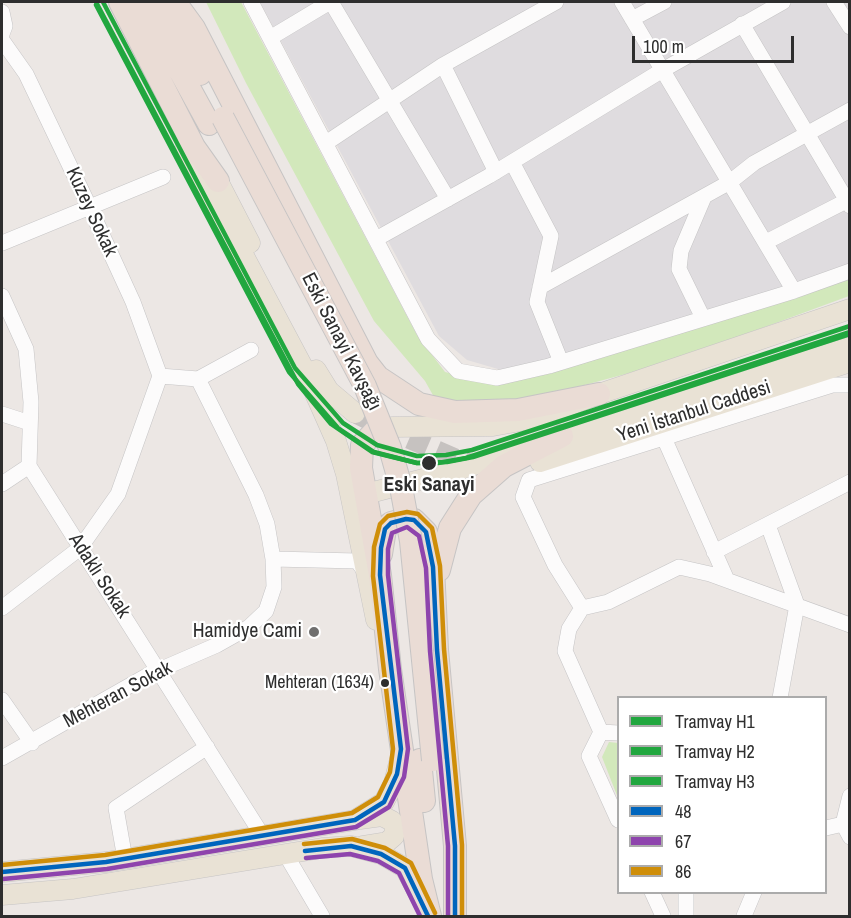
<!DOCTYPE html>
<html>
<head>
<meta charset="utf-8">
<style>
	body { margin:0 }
	#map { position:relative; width:851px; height:918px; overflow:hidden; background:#ece7e4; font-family:"Archivo Narrow",sans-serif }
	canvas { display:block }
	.frame { position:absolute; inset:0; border:3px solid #2e2e2e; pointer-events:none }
	.legend { position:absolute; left:617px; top:696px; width:210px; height:198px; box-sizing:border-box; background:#fff; border:2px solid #ababab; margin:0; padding:8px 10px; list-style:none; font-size:18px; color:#2e2e2e }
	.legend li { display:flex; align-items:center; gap:12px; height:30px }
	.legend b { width:30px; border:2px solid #ababab }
	.scale { position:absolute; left:632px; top:36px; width:162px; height:27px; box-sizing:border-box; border:3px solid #2e2e2e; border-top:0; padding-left:8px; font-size:18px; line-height:21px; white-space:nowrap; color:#2e2e2e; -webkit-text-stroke:4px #fff; paint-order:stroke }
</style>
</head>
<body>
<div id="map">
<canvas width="851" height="918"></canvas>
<div class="frame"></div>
<ul class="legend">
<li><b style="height:8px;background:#21a73f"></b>Tramvay H1</li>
<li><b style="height:8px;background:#21a73f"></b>Tramvay H2</li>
<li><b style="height:8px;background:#21a73f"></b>Tramvay H3</li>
<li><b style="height:8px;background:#0065bd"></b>48</li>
<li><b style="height:8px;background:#8e44ad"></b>67</li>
<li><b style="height:8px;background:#cf8e09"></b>86</li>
</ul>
<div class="scale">100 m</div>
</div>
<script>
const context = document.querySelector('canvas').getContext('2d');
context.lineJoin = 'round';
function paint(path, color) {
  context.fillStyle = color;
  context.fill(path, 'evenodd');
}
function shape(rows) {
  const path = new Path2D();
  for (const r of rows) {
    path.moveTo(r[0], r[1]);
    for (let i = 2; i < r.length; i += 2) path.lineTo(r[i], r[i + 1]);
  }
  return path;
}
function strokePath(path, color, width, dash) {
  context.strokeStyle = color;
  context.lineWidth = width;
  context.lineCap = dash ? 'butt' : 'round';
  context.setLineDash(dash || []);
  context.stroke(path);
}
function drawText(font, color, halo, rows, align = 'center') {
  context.font = font + ' "Archivo Narrow",sans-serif';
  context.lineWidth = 4.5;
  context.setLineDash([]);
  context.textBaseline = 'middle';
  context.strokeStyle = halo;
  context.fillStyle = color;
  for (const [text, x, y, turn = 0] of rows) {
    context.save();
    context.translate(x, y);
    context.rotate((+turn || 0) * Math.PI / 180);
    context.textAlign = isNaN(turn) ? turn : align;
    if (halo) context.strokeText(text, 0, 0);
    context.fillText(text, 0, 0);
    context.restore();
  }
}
const industrial = shape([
	[260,2,849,2,849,276,505,371,467,360,439,336]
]);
const green = shape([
	[206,2,241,2,417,335,445,372,481,381,728,319,849,279,849,296,670,362,544,396,467,404,434,397,425,381,374,321,246,83],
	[609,742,618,743,618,798,602,757]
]);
const majorTunnel = shape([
	[355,413,391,431,459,460,482,467]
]);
const minor = shape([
	[251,2,428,339,458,371,497,378,549,366,794,291,622,2],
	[331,2,448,199],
	[834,2,850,27],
	[2,12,5,26,2,34],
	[632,19,664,2],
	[742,24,850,206],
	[270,38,330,2],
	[2,40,26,74,89,206,133,302,160,376,118,494,80,548,2,608],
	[443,65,496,172],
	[326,143,443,65,556,2],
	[512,162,551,236,537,302,561,362],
	[376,239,489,176,661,71,783,2],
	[766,242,850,199],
	[2,243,163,177],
	[540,287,730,182,754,163,850,110],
	[794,291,850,271],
	[2,296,26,349,31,402,29,466,262,835],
	[703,318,679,269,681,251,704,197],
	[160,376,198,379,251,350],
	[2,414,30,423],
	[664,438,727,580],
	[2,484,29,466],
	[768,525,797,605,780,698],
	[714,552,850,482],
	[273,559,357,561,366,573],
	[582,608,555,565,523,497,529,480,832,385,850,385],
	[2,700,32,743],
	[601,732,589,756,618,820],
	[618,733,601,732,565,651,569,629,582,608,608,602,679,567,710,574,850,625],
	[2,758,150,674,217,645,249,627,266,611,274,587,273,559,267,524,256,495,198,379],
	[850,796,843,824,850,837],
	[826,828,843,824],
	[286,855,322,916],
	[125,859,116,808,207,747],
	[652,892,663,916],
	[686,892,686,916],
	[744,916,754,892]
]);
const major = shape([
	[186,147,305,371,336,441,346,474,376,620],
	[218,181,250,243],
	[316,370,329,391,355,413],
	[376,430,392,427,493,426,537,418,599,394,850,309],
	[540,462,850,362],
	[366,494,458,470,850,347],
	[360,819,382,816,392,821,395,826,394,836,387,842,362,846],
	[2,872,106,862,355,820,384,802,394,783,401,755],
	[2,895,73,889,322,848,351,846,381,854,405,868,420,896]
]);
const highway = shape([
	[120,2,194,147,218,181],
	[142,2,209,124],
	[175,2,194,28,367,363,378,377,419,404,455,412,518,410,599,394],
	[165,8,200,74],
	[376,430,362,445,361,468,380,575,390,669,421,879,430,916],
	[381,554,385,529,391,523,406,519,414,520,426,532,433,567,437,650,455,846,455,916],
	[439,570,450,528,471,495,504,466,562,436],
	[420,760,424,801]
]);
const highwayBridge = shape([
	[223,118,365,386,390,448,401,487,411,541,433,760]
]);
const bus1 = shape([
	[305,851,351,846,381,854,405,868,428,916],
	[2,872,106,862,355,820,384,802,397,774,401,749,380,575,381,548,385,529,391,523,406,519,414,520,426,532,433,567,437,650,455,846,455,916]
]);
const bus2 = shape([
	[306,858,350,854,378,861,399,873,420,916],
	[3,879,107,869,356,827,389,807,404,777,408,749,388,575,388,549,392,533,407,527,419,536,426,568,430,651,448,846,448,916]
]);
const bus3 = shape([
	[304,844,352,839,385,848,411,863,435,913],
	[2,865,105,855,352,813,378,797,390,772,393,749,373,576,374,547,380,524,388,516,407,512,418,514,432,528,440,566,444,649,462,845,462,916]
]);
const tram1 = shape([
	[96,2,298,384,331,424,372,452,417,463,438,463,466,458,850,332]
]);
const tram2 = shape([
	[103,2,295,368,343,423,377,445,417,456,446,455,472,450,850,326]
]);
const tram3 = shape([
	[96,5,289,372,338,428,374,452,417,463,447,462,473,457,850,334]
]);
const markers = [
	[429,463,8,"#2e2e2e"],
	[314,632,6,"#706f6e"],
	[385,683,5,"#2e2e2e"]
];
const busNames = [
	["Mehteran (1634)",374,683]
];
const streetNames = [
	["Kuzey Sokak",91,212,65],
	["Eski Sanayi Kavşağı",341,342,63],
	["Yeni İstanbul Caddesi",694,412,-18],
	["Adaklı Sokak",99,576,57],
	["Mehteran Sokak",118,695,-28]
];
const stopNames = [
	["Eski Sanayi",429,486]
];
const poiNames = [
	["Hamidye Cami",302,632]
];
paint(industrial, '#dfdcdf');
paint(green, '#d2e8bb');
strokePath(majorTunnel, '#c6c2c0', 20, [20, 10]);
strokePath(minor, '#c5c4c5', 16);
strokePath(major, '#c6c4c4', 21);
strokePath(highway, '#c6c4c4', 24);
strokePath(minor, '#fcfbfb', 15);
strokePath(major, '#e9e2d5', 20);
strokePath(highway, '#eadcd5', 22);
strokePath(highwayBridge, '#c6c4c4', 24, []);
strokePath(highwayBridge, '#eadcd5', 22);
strokePath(bus1, '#0065bd', 4.5);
strokePath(bus2, '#8e44ad', 4.5);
strokePath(bus3, '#cf8e09', 4.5);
strokePath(tram1, '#21a73f', 4.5);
strokePath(tram2, '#21a73f', 4.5);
strokePath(tram3, '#21a73f', 4.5);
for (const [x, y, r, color] of markers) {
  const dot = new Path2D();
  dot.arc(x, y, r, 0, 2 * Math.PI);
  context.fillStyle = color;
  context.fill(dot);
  strokePath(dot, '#fff', 2);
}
drawText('18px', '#2e2e2e', '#fff', busNames, 'right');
drawText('20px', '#2e2e2e', '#fff', streetNames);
drawText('bold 20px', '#2e2e2e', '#fff', stopNames);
drawText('20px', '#2e2e2e', '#fff', poiNames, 'right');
</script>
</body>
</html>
